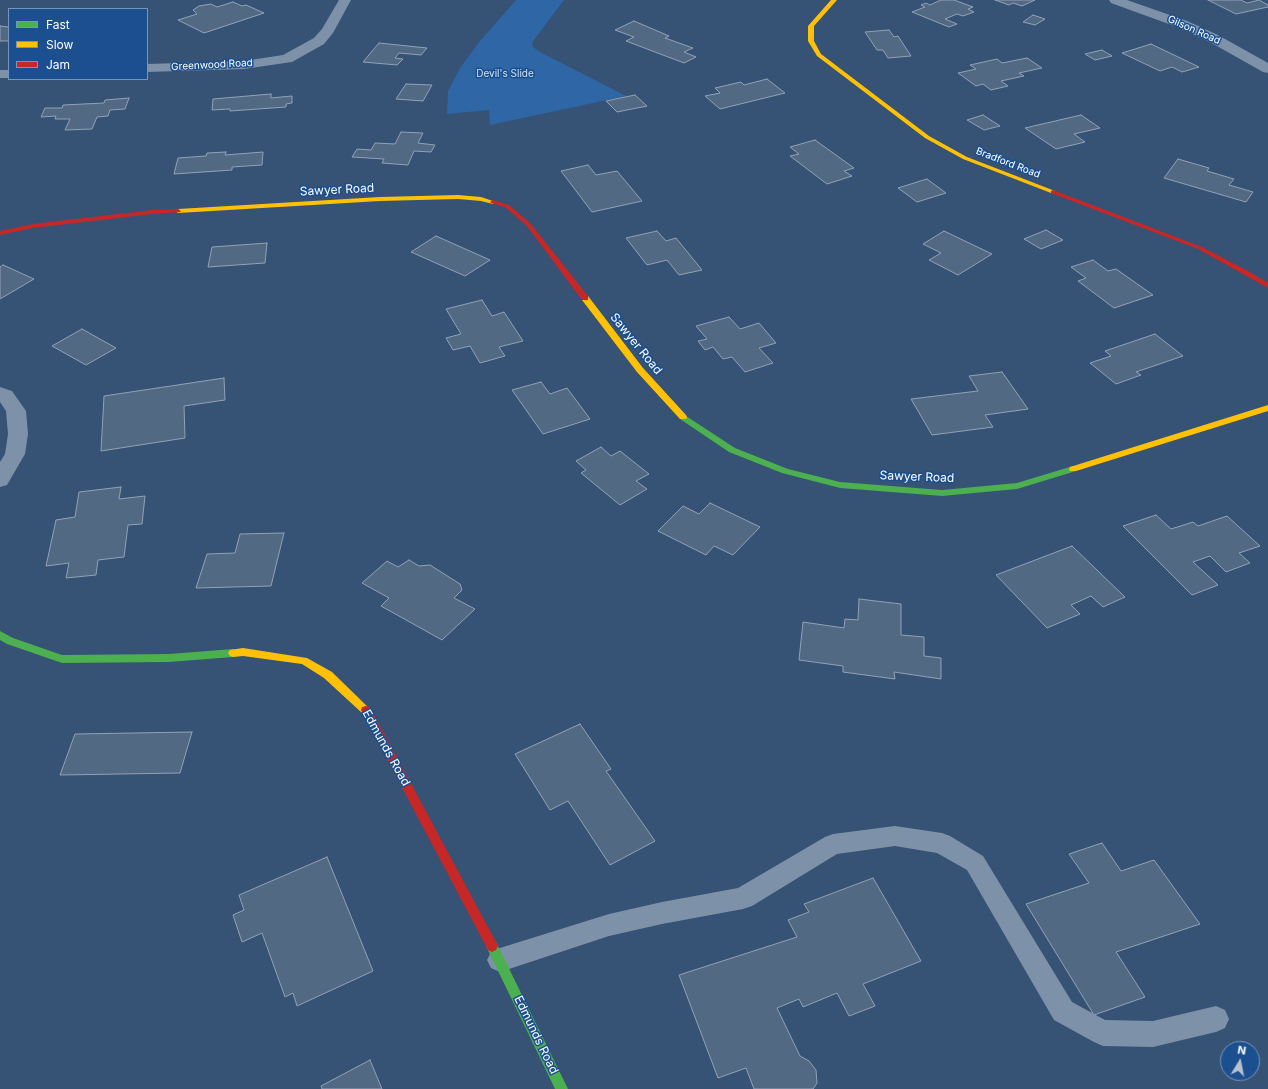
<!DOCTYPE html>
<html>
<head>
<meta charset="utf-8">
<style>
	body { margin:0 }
	#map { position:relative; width:1268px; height:1089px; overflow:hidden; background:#365274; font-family:Inter,sans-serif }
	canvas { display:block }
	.legend { position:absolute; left:8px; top:8px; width:140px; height:72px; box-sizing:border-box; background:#1b4f8f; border:1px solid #7695bc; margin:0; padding:5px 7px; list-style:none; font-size:12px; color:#fff }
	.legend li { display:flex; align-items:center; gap:8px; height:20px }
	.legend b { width:20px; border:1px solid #7695bc }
	.north { position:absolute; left:1220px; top:1041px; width:40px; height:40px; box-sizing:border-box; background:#1b4f8f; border:1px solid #7695bc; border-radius:50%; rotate:10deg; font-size:11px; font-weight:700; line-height:16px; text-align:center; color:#fff }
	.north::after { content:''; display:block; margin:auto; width:14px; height:18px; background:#b9c2ce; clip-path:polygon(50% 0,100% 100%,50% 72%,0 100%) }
</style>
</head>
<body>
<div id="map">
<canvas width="1268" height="1089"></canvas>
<ul class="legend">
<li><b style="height:5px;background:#4caf50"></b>Fast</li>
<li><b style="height:5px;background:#ffc107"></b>Slow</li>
<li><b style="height:5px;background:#c62828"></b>Jam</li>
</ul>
<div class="north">N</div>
</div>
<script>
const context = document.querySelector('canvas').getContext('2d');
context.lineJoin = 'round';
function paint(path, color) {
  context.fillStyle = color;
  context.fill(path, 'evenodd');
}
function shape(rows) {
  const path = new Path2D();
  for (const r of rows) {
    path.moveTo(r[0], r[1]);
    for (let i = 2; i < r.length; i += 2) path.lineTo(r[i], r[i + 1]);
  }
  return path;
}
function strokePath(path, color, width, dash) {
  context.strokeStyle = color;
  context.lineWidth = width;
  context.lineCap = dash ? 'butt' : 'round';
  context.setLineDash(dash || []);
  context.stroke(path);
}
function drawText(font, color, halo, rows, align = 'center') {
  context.font = font + ' Inter,sans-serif';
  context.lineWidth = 3;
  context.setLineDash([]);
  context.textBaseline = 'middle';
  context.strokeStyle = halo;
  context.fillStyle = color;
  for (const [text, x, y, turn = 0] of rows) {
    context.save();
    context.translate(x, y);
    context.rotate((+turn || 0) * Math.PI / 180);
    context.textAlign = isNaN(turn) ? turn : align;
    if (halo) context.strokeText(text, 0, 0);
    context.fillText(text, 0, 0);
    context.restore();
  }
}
const green = shape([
	[516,0,564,0,534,40,532,43,533,47,540,52,626,96,490,125,489,110,447,114,448,91,460,68,480,41]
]);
const building = shape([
	[941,0,954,0,973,7,968,9,974,12,963,16,957,14,945,19,957,24,949,27,912,12,925,7,921,5,926,3,930,5,941,0],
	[995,0,1035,0,1022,6,1013,3,1009,5,995,0],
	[1208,0,1241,0,1247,3,1259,0,1268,5,1268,7,1236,14,1208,0],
	[233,2,242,6,246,5,264,13,204,33,178,20,197,14,193,10,199,6,211,4,217,7,233,2],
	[1033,15,1045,19,1035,25,1023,22,1033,15],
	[634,21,669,36,665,38,693,48,684,52,696,57,684,63,626,41,634,37,615,30,634,21],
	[0,26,9,27,9,41,0,41,0,26],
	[889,30,894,37,898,36,911,56,888,58,883,50,877,50,865,32,889,30],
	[379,43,427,48,421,55,399,53,395,58,403,59,397,65,363,62,379,43],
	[1151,44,1199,67,1182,72,1172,67,1160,71,1122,53,1151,44],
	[1102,50,1112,56,1095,60,1085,54,1102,50],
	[1027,58,1042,68,1019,73,1024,76,1001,81,1008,86,991,90,983,84,976,86,958,73,976,69,970,65,997,59,1002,63,1027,58],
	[767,79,785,93,720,109,705,96,720,93,715,88,741,82,744,85,767,79],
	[406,84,432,85,423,101,396,99,406,84],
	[271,94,271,98,292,96,292,103,286,104,286,107,230,111,230,109,212,110,213,99,271,94],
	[635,95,647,106,617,112,606,101,635,95],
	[129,98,125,109,110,110,108,116,97,117,92,129,65,130,70,119,55,119,56,116,41,117,45,108,62,108,63,105,104,103,105,100,129,98],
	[983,115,1000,126,984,130,967,120,983,115],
	[1081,115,1100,128,1074,134,1085,142,1056,149,1025,128,1081,115],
	[401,132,423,133,418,143,435,145,431,152,414,151,408,165,382,163,384,159,352,157,357,149,371,150,375,143,395,144,401,132],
	[815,140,854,168,844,171,852,176,827,184,790,156,799,154,790,147,815,140],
	[226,152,225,155,263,152,262,165,232,167,232,170,174,174,178,158,206,156,207,153,226,152],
	[1178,159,1209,168,1207,171,1234,179,1229,185,1253,192,1246,202,1164,178,1178,159],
	[588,165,596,175,617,171,642,201,592,212,561,171,588,165],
	[927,179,946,193,917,202,898,188,927,179],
	[1046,230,1063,240,1041,249,1024,239,1046,230],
	[657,231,666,241,676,238,702,270,679,275,667,260,647,265,626,238,657,231],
	[944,231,992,254,958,275,929,260,941,253,923,244,944,231],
	[436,236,490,260,465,276,411,252,436,236],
	[267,243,265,263,208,267,212,247,267,243],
	[1093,260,1108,271,1116,269,1153,295,1114,308,1078,281,1086,278,1071,267,1093,260],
	[3,265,34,279,0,299,0,267,3,265],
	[482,300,492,316,504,312,523,341,499,347,505,356,480,363,470,346,453,350,446,338,461,334,446,309,482,300],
	[729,317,740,329,759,323,776,343,759,348,773,363,745,372,732,357,723,359,713,347,705,350,698,341,707,339,696,326,729,317],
	[82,329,116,348,86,365,52,346,82,329],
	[1155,334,1183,356,1136,372,1141,375,1116,384,1090,363,1111,356,1105,351,1155,334],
	[1002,372,1028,409,985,415,993,427,932,435,911,399,978,391,969,376,1002,372],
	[224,378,225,400,184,406,185,438,101,451,104,396,224,378],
	[541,382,550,394,567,388,590,419,543,434,512,390,541,382],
	[601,447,611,456,620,451,649,474,636,481,647,489,620,505,581,473,586,470,576,461,601,447],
	[121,487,119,499,145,496,142,524,128,525,124,557,98,560,96,575,66,578,69,563,46,566,56,520,75,517,79,492,121,487],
	[710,503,760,527,733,555,714,546,706,555,658,531,683,506,699,514,710,503],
	[1156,515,1171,529,1193,522,1198,526,1227,516,1260,546,1239,553,1250,563,1226,572,1210,556,1193,562,1218,585,1192,595,1123,526,1156,515],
	[284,533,271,586,196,588,207,554,235,553,240,534,284,533],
	[1072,546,1125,597,1103,607,1091,596,1071,605,1080,614,1047,628,996,575,1072,546],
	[409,560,419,566,430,565,460,584,462,590,454,598,475,609,442,640,381,606,389,598,362,583,387,561,398,567,409,560],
	[859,599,901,604,901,635,924,637,924,656,941,658,941,679,894,672,895,679,843,672,843,666,799,660,803,622,844,628,845,619,858,620,859,599],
	[580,724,611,769,606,771,655,841,610,865,568,801,550,810,515,754,580,724],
	[192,732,180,773,60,775,75,734,192,732],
	[1102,843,1121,871,1154,860,1200,924,1116,952,1145,997,1094,1015,1026,904,1089,883,1069,854,1102,843],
	[327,857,373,971,297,1006,293,993,285,997,262,933,242,942,233,915,244,910,239,895,327,857],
	[873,878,921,961,863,984,875,1006,849,1016,837,993,803,1007,799,999,777,1008,800,1056,809,1061,816,1070,817,1083,813,1089,754,1089,746,1068,718,1078,679,975,797,937,788,920,809,912,804,904,873,878],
	[370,1060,382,1089,322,1089,321,1086,370,1060]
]);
const lane = shape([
	[895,826,942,833,950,836,983,856,1072,1002,1105,1020,1153,1021,1216,1006,1225,1010,1229,1019,1225,1028,1216,1032,1153,1047,1103,1046,1094,1042,1054,1020,967,870,937,853,895,846,837,854,752,906,743,909,662,924,609,936,500,972,491,968,487,960,491,952,500,948,609,914,662,902,738,888,825,837,833,834,895,826]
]);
const street = shape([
	[339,0,351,0,333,33,324,44,292,62,244,69,147,72,147,64,244,61,283,55,314,38,322,29,339,0],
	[1109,0,1127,0,1187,21,1218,35,1268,63,1268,73,1263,72,1208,41,1177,27,1111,3,1109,0],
	[0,70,9,70,9,78,0,78,0,70],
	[0,387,12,391,26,411,28,434,25,454,7,485,0,487,0,462,5,454,8,434,6,411,0,402,0,387]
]);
const fast = shape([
	[683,414,735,448,788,469,840,482,942,490,1017,483,1073,466,1077,469,1076,471,1017,489,942,496,840,488,782,473,729,452,680,419,679,417,680,415,683,414],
	[0,631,13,638,62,655,169,654,233,649,236,650,238,653,236,656,233,657,169,662,62,663,7,644,0,640,0,631],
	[492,940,496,942,568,1089,555,1089,486,946,488,942,492,940]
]);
const slow = shape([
	[831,0,837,0,814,26,814,41,821,54,929,136,967,157,1055,191,1055,193,1051,193,963,159,925,138,817,56,808,41,808,26,831,0],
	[458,195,481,197,496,202,493,204,481,201,458,199,380,201,178,213,175,211,178,209,380,197,458,195],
	[582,296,588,296,643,368,686,415,687,417,686,419,680,419,637,372,582,300,582,296],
	[1268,405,1268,411,1076,471,1070,471,1069,469,1070,467,1268,405],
	[243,648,307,658,332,672,371,710,370,713,366,714,362,713,324,678,302,664,243,656,233,657,230,656,228,653,230,650,243,648]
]);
const jam = shape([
	[1053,190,1202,247,1248,271,1268,283,1268,288,1198,249,1051,193,1051,191,1053,190],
	[493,200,509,205,531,224,588,296,588,300,582,300,527,226,505,207,491,203,490,202,493,200],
	[178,209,181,211,180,212,152,214,33,228,0,235,0,231,33,224,152,210,178,209],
	[366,706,370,707,496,942,498,946,496,950,492,952,488,950,361,710,362,707,366,706]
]);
const farStreetnames = [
	["Gilson Road",1194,30,24],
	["Greenwood Road",212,65,-3],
	["Bradford Road",1008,163,21]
];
const farParknames = [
	["Devil's Slide",505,74]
];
const streetNames = [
	["Sawyer Road",337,190,-3],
	["Sawyer Road",636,344,51],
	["Sawyer Road",917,477,2],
	["Edmunds Road",386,748,61],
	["Edmunds Road",536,1035,64]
];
paint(green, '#2f66a5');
paint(building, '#526984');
strokePath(building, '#92a2b6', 1);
paint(lane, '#7d92a8');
paint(street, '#7d92a8');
paint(fast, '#4caf50');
paint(slow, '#ffc107');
paint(jam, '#c62828');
drawText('10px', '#fff', '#1b4f8f', farStreetnames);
drawText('10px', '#cfe3fa', '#1b4f8f', farParknames);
drawText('12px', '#fff', '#1b4f8f', streetNames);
</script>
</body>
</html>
